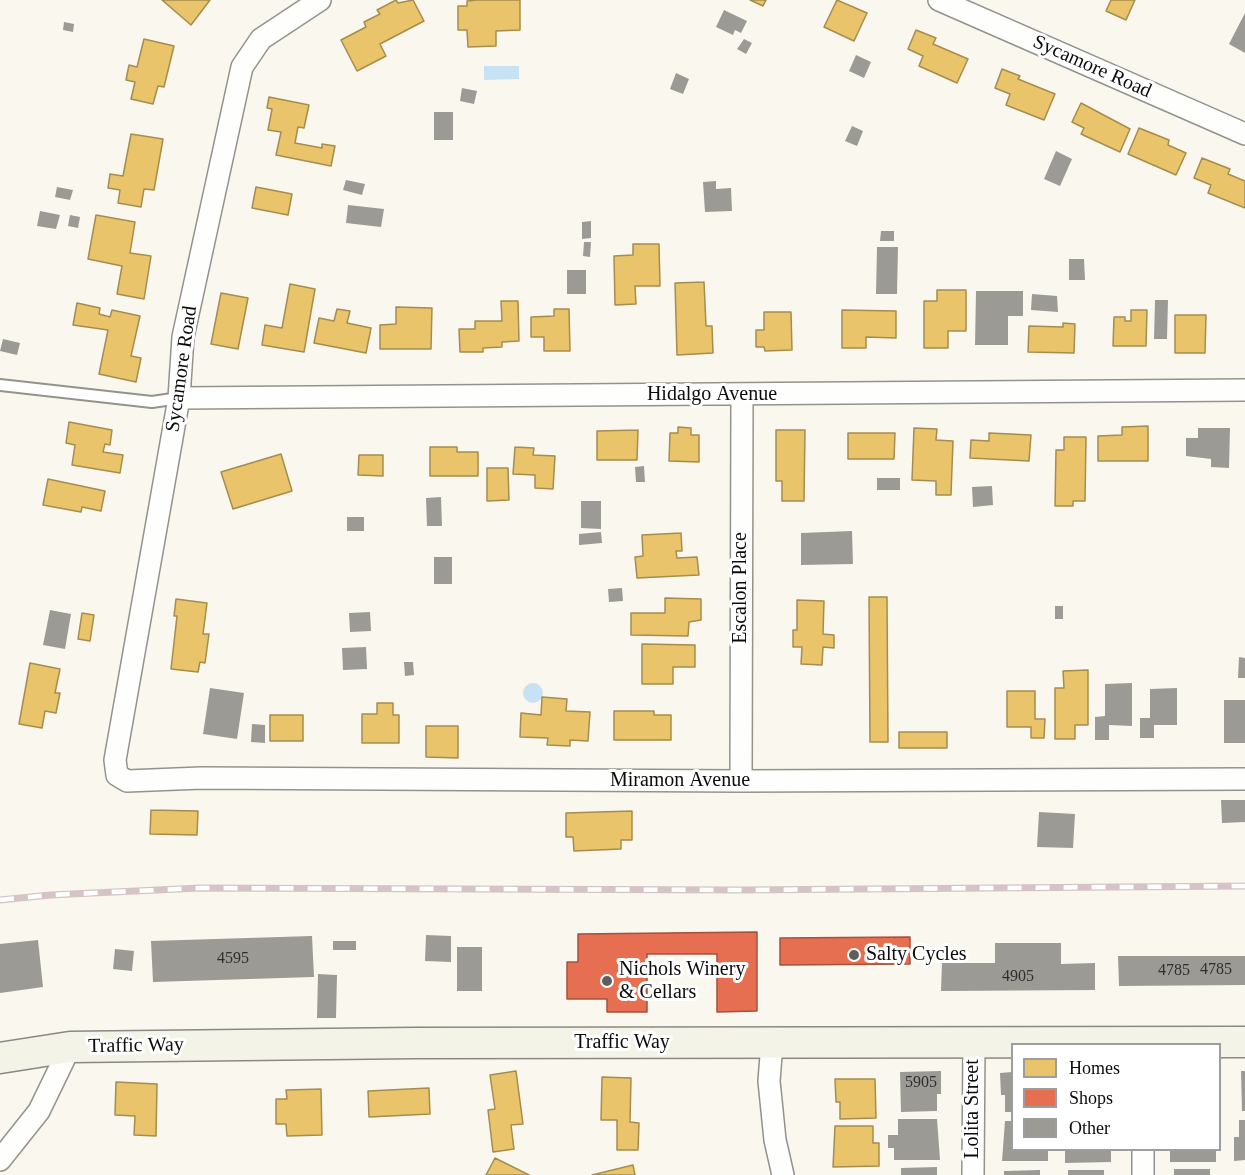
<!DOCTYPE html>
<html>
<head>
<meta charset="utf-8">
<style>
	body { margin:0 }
	#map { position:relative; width:1245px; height:1175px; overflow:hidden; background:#faf8ee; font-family:Georgia,serif }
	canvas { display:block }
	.legend { position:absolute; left:1011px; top:1043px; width:210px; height:108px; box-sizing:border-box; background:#fff; border:2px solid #9d9d9d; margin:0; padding:8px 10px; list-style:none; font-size:18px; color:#0b0b0b }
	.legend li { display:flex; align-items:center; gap:12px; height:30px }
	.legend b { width:30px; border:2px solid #9d9d9d }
</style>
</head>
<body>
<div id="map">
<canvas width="1245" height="1175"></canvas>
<ul class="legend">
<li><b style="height:16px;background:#e9c46a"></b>Homes</li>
<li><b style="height:16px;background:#e76f51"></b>Shops</li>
<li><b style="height:16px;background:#9c9a95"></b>Other</li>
</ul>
</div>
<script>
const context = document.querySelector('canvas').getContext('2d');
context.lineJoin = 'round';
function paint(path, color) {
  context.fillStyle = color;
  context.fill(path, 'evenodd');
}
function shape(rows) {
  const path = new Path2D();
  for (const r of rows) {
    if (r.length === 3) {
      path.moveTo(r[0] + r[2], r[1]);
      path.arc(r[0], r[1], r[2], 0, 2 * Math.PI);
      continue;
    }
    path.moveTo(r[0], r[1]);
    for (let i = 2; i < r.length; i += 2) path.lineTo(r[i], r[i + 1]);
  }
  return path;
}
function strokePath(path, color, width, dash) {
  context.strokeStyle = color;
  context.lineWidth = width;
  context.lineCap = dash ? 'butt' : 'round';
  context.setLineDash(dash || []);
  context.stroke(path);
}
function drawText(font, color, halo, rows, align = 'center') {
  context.font = font + ' Georgia,serif';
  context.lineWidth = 6;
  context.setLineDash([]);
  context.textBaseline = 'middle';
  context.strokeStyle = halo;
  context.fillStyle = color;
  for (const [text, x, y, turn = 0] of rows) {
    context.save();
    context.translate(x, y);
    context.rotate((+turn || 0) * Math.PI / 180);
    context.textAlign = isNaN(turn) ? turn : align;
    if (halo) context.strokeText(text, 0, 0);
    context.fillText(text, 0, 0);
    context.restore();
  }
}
const water = shape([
	[484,66,519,66,519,79,484,80],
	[533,693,10]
]);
const homes = shape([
	[162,0,210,0,191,25,162,0],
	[396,0,398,3,413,0,424,21,380,44,386,56,357,71,341,40,366,27,364,22,380,14,377,10,396,0],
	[477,0,520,0,520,30,496,31,496,46,468,47,467,30,458,30,458,6,467,6,467,1,477,0],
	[750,0,766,0,763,6,750,0],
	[837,0,867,13,854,41,824,27,837,0],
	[1111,0,1135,0,1126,20,1106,11,1111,0],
	[916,30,936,38,933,44,968,59,957,83,919,66,923,56,908,49,916,30],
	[144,39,174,46,164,87,158,86,153,104,131,99,135,82,126,80,129,65,137,67,144,39],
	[1002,69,1020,76,1018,79,1055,94,1044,120,1006,105,1010,94,995,88,1002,69],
	[269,97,309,105,304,128,298,127,295,143,322,148,322,144,335,146,331,166,276,155,281,132,268,130,272,109,267,108,269,97],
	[1081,103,1130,129,1120,152,1081,134,1084,128,1072,122,1081,103],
	[1139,128,1169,140,1168,145,1186,153,1176,175,1128,154,1139,128],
	[131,134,163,139,154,190,144,189,141,207,118,203,120,190,108,188,110,174,123,176,131,134],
	[1202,158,1230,169,1228,174,1245,181,1245,208,1208,193,1211,185,1194,178,1202,158],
	[256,187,292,194,288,215,252,208,256,187],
	[96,215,135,222,130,253,151,256,144,299,117,294,122,266,88,259,96,215],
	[633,244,659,244,660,286,635,286,636,304,615,305,614,256,633,255,633,244],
	[704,282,706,326,712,326,713,353,677,355,675,283,704,282],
	[290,284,315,289,304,352,262,345,265,325,282,328,290,284],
	[937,290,966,290,966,331,948,331,948,348,924,348,924,301,937,301,937,290],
	[221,293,248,298,238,349,211,344,221,293],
	[501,301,518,301,519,341,502,342,502,347,483,348,483,352,460,352,459,329,475,329,475,321,502,321,501,301],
	[77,303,100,308,99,314,110,317,112,310,140,316,131,356,141,358,136,382,99,374,108,330,73,325,77,303],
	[396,307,432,308,431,349,380,349,380,325,396,324,396,307],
	[337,309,350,311,347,323,371,328,366,353,314,343,319,318,334,321,337,309],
	[554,309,569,309,570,351,544,351,544,337,531,337,531,317,554,316,554,309],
	[842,310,896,311,896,338,866,337,866,348,842,348,842,310],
	[1131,310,1147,310,1146,346,1113,346,1114,317,1125,317,1125,321,1131,321,1131,310],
	[764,312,791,312,792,350,765,351,764,347,756,347,756,330,764,330,764,312],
	[1175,315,1206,315,1205,353,1175,353,1175,315],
	[1063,323,1075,324,1074,353,1028,352,1029,326,1063,327,1063,323],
	[69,422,112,430,110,445,105,444,103,452,123,455,120,473,72,465,75,445,66,443,69,422],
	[1148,426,1148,461,1098,461,1098,436,1122,435,1122,427,1148,426],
	[678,427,691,428,691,435,699,435,699,462,669,461,670,433,678,433,678,427],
	[914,428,937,429,936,440,953,441,951,495,936,495,936,481,912,480,914,428],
	[638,430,637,460,597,460,597,431,638,430],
	[776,430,805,430,804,501,782,501,782,481,776,481,776,430],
	[848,433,895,433,894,459,848,459,848,433],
	[989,433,1031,435,1029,461,970,458,971,440,989,441,989,433],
	[1064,437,1086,437,1085,501,1073,501,1073,506,1055,506,1056,450,1064,450,1064,437],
	[430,447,457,447,457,452,478,452,478,476,430,476,430,447],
	[515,447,534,448,533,455,555,456,553,489,535,488,535,475,513,474,515,447],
	[281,454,292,491,233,509,221,472,281,454],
	[359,455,383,455,383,476,358,475,359,455],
	[487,468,508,468,509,500,487,501,487,468],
	[48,479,105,491,101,511,82,507,81,512,43,505,48,479],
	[681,533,682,551,676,551,677,558,697,557,699,575,637,578,635,557,643,556,642,535,681,533],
	[869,597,887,597,888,742,870,742,869,597],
	[665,598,701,599,701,620,689,622,688,636,631,635,631,613,665,613,665,598],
	[176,599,207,603,203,634,209,634,205,663,200,662,198,672,171,669,177,616,174,616,176,599],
	[797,600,824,601,823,634,834,635,834,648,823,647,822,665,801,664,802,647,793,647,793,630,797,630,797,600],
	[82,613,94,615,90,641,78,639,82,613],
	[642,644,695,645,695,667,673,667,673,684,642,684,642,644],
	[30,663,60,669,55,693,60,693,56,713,45,711,42,728,19,724,30,663],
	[1088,670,1088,725,1075,725,1075,739,1055,739,1055,688,1064,688,1063,671,1088,670],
	[1007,691,1035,691,1035,719,1045,719,1044,738,1031,738,1031,727,1007,727,1007,691],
	[542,697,567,699,566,711,590,712,588,741,570,740,570,746,547,745,548,738,520,737,521,713,541,715,542,697],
	[377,703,393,703,393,715,399,715,399,743,362,743,362,714,377,714,377,703],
	[614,711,654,711,654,715,671,715,671,740,614,740,614,711],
	[270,715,303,715,303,741,270,741,270,715],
	[426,726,458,726,458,758,426,757,426,726],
	[899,732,947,732,947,748,899,748,899,732],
	[151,810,198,811,197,835,150,834,151,810],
	[632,811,632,840,621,840,621,849,574,851,573,837,566,837,566,813,632,811],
	[516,1071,523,1124,511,1125,514,1149,493,1152,488,1110,495,1109,490,1075,516,1071],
	[602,1077,631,1078,630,1122,639,1123,638,1150,617,1150,617,1120,601,1120,602,1077],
	[835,1079,875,1079,876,1118,840,1119,840,1102,836,1102,835,1079],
	[116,1082,157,1084,156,1136,134,1135,135,1116,115,1115,116,1082],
	[429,1088,430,1114,369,1117,368,1091,429,1088],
	[321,1089,322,1135,287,1136,286,1124,276,1124,276,1099,287,1099,286,1090,321,1089],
	[835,1126,873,1126,873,1143,879,1143,879,1166,833,1167,835,1126],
	[495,1158,529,1175,486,1175,495,1158],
	[633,1165,635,1175,592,1175,633,1165]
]);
const shops = shape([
	[757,932,757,1011,717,1012,717,954,647,954,647,1012,607,1012,607,999,567,999,567,962,578,962,578,934,757,932],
	[910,937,910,964,780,965,780,938,910,937]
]);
const building = shape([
	[724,10,747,21,741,33,735,30,733,35,716,27],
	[1245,13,1245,53,1229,44],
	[64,22,74,24,73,32,63,30],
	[744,39,752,43,746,54,737,49],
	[856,55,871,62,864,78,849,71],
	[676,73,689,79,683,94,670,89],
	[462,88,477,91,474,104,460,101],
	[434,112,453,112,453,140,434,140],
	[852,126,863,131,857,146,845,141],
	[1056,151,1072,159,1060,186,1044,179],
	[346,180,365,184,362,195,343,190],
	[716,181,716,189,731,188,732,211,705,212,703,182],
	[57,187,73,190,70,200,55,197],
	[348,205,384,209,381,227,346,223],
	[40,211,60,215,56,229,37,226],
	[70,215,80,217,78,228,68,226],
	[591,221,591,238,582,239,582,222],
	[881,231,894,231,894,241,880,241],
	[584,242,591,242,590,257,583,256],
	[877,247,898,247,897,294,876,294],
	[1069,259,1084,259,1085,280,1069,280],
	[567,270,586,270,586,294,567,294],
	[976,291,1023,291,1023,316,1008,316,1008,345,975,345],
	[1032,294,1057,296,1058,312,1031,310],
	[1155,300,1168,300,1167,339,1154,339],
	[3,339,20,343,17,355,0,351],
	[1198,428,1230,428,1229,468,1211,467,1211,459,1186,456,1186,438,1198,438],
	[644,466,645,482,636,482,635,467],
	[877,478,900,478,900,490,877,490],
	[992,486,993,505,973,507,972,487],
	[441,497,442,526,427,526,426,498],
	[581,501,601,501,601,529,581,528],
	[347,517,364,517,364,531,347,531],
	[852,531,853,564,801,565,801,533],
	[601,532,602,543,579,545,579,534],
	[434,557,452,557,452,584,434,584],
	[622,588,623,601,609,602,608,589],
	[1055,606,1063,606,1063,619,1055,619],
	[50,610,71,614,65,649,43,645],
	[370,612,371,631,350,632,349,613],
	[366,647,367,669,343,670,342,648],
	[1239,657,1245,658,1245,678,1238,678],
	[404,662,413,662,414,675,405,676],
	[1132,683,1132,726,1109,725,1109,740,1095,740,1095,717,1105,716,1105,684],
	[210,688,244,693,237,739,203,734],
	[1177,688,1177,725,1154,725,1154,738,1140,738,1140,718,1150,718,1150,689],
	[1224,700,1245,700,1245,743,1224,743],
	[252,724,265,725,265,743,251,742],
	[1221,800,1245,800,1245,822,1222,823],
	[1039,812,1075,814,1073,848,1037,847],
	[426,935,451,936,451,962,425,961],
	[312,936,314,977,153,982,151,941],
	[38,940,43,987,0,993,0,944],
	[333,941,356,941,356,950,333,950],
	[995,943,1061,943,1061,964,1095,963,1095,990,941,991,942,963,995,963],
	[457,947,482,947,482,991,457,991],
	[115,949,134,951,132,971,113,969],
	[1118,956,1245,956,1245,985,1119,986],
	[318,974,337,975,336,1018,317,1018],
	[941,1071,941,1094,937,1094,937,1111,901,1112,900,1072],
	[1241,1071,1245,1071,1245,1111,1242,1111],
	[1012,1072,1012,1112,1005,1112,1005,1095,1001,1095,1000,1073],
	[898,1119,937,1119,940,1160,894,1160,894,1148,888,1148,888,1135,898,1135],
	[1239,1120,1245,1120,1245,1160,1234,1161,1234,1137,1239,1137],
	[1005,1121,1012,1121,1012,1150,1048,1150,1048,1161,1002,1161],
	[1065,1150,1111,1150,1111,1162,1065,1163],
	[1170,1150,1216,1150,1216,1162,1170,1162],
	[937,1167,937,1175,901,1175,901,1168],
	[1174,1169,1210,1169,1210,1175,1174,1175],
	[1040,1170,1040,1175,1004,1175,1004,1171],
	[1068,1170,1104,1170,1104,1175,1068,1175]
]);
const lane = shape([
	[0,385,152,402,179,398]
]);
const street = shape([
	[320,0,261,39,242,67,183,337,179,398,115,760,117,775,127,781,201,778,741,781,1245,779],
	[939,0,1245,134],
	[179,398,1245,390],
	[741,781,742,395],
	[772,1043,769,1081,775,1140,783,1175],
	[1143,1150,1143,1175],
	[0,1160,39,1111,70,1047],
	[973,1175,974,1042]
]);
const secondary = shape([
	[0,1058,70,1047,414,1043,1245,1042]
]);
const rail = shape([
	[0,900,50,895,200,888,740,890,1245,886]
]);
const markers = [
	[854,955,6,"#5f5e5a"],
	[607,981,6,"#5f5e5a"]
];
const numberNames = [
	["4595",233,959],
	["4785",1216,970],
	["4785",1174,971],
	["4905",1018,977],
	["5905",921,1083]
];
const streetNames = [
	["Sycamore Road",1092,67,24],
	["Sycamore Road",182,369,-82],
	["Hidalgo Avenue",712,395],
	["Escalon Place",741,588,-90],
	["Miramon Avenue",680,781],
	["Traffic Way",622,1043],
	["Traffic Way",136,1046,-1],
	["Lolita Street",973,1109,-90]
];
const poiNames = [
	["Salty Cycles",866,955],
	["Nichols Winery",619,970],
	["& Cellars",619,993]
];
paint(water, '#c6e2f3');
paint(homes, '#e9c46a');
strokePath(homes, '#a68c4e', 1.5);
paint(shops, '#e76f51');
strokePath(shops, '#a5513c', 1.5);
paint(building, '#9c9a95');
strokePath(lane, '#93928d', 14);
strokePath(street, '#93928d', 24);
strokePath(secondary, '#898884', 33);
strokePath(lane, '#fefefc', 10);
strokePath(street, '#fefefc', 21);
strokePath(secondary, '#f4f3e8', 30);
strokePath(rail, '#d6c4c4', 7);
strokePath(rail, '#fff', 4.5, [14]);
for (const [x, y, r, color] of markers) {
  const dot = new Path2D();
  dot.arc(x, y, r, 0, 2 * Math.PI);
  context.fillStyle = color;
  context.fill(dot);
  strokePath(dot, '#fff', 2);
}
drawText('16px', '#2f2f2e', null, numberNames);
drawText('20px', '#0b0b0b', '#fff', streetNames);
drawText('20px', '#0b0b0b', '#fff', poiNames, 'left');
</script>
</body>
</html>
